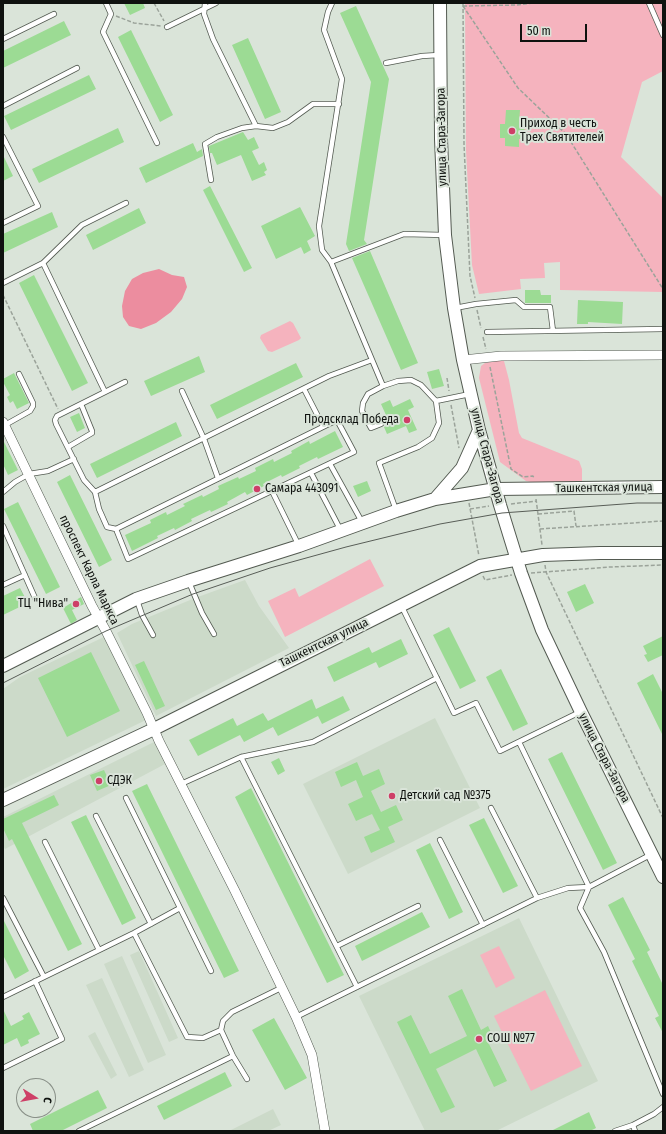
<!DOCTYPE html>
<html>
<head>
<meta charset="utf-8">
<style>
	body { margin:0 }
	#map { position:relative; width:666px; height:1134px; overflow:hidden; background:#dae4d9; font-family:"Fira Sans Condensed",sans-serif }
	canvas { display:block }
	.frame { position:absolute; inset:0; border:4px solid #0f120f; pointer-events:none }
	.north { position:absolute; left:16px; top:1078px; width:40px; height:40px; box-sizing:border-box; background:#dae4d9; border:1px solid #899088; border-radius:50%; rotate:101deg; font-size:11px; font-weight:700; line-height:16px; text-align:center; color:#0f120f }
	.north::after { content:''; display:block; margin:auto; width:14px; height:18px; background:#ce3f67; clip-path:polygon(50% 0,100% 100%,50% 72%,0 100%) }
	.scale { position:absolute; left:520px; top:24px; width:67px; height:18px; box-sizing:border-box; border:2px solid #0f120f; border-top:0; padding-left:5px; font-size:12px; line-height:14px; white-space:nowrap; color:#0f120f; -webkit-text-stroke:3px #dae4d9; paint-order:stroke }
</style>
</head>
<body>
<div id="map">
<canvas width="666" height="1134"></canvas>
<div class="frame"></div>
<div class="north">С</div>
<div class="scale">50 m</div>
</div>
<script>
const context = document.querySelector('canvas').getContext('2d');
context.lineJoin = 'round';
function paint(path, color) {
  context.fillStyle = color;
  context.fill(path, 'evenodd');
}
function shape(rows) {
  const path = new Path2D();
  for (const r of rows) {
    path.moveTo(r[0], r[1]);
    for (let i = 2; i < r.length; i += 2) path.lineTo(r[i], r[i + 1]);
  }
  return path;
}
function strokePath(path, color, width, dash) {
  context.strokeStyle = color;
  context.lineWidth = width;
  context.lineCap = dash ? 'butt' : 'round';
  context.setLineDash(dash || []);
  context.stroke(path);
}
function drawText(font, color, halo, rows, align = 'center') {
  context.font = font + ' "Fira Sans Condensed",sans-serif';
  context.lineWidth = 4;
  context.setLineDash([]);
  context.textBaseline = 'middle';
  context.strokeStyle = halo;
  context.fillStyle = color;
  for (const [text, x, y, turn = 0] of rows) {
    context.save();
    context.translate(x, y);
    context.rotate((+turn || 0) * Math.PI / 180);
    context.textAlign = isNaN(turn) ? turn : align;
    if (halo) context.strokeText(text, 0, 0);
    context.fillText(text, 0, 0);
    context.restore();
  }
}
const built = shape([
	[245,580,259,606,289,648,156,716,117,633,132,624,195,598],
	[106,636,146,720,3,789,3,689,20,677],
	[435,718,480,808,348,874,303,784],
	[154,742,165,764,5,849,3,845,3,817],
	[519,918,598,1081,496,1131,425,1131,359,996],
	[139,951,178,1038,169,1042,130,955],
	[122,956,166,1055,148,1063,104,964],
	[102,978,144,1070,129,1077,86,985],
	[95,1032,117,1075,111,1079,88,1036],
	[273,1109,281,1125,268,1131,229,1131]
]);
const green = shape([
	[465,3,663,3,663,71,642,82,621,157,663,198,663,292,560,290,560,262,544,263,545,278,520,279,521,289,479,294,472,265,466,150],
	[290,321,293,323,301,338,299,340,272,352,268,351,260,338,261,335],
	[495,361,504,361,509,380,519,433,522,438,579,461,582,469,582,482,540,484,526,481,500,462,479,378,481,366,485,363],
	[370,559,384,586,285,637,268,601,295,588,299,597],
	[499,946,515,978,496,988,480,955],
	[545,990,582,1066,531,1091,494,1016]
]);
const water = shape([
	[159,269,172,275,184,277,187,287,182,299,171,312,156,323,141,329,129,326,123,317,122,306,125,291,132,279,143,273]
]);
const building = shape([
	[124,3,143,3,145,8,130,15],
	[356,6,389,79,364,240,367,244,349,251,346,244,371,82,340,13],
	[64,21,71,35,3,68,3,51],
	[131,30,173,115,160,122,118,37],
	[248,38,281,112,265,119,232,45],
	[89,75,96,89,11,130,4,116],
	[506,110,520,110,519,124,525,125,524,139,519,139,519,147,505,146,505,138,500,138,500,124,505,124],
	[118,128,124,142,39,183,32,169],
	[243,132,248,140,254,137,259,148,252,151,259,165,264,162,267,170,264,172,266,175,252,181,241,155,217,165,212,153,210,153,209,146],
	[193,143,197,152,202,149,203,156,146,183,139,168],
	[3,155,13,176,3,181],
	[210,186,252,268,244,272,203,190],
	[300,207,315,236,307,241,311,250,304,254,301,247,276,259,261,226],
	[139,208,146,223,93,250,86,235],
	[52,212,58,227,3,253,3,234],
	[370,251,418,363,401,370,352,258],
	[34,275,88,383,72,391,19,283],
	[525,290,540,290,541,295,551,295,551,303,525,303],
	[578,300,623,302,622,324,588,322,588,324,577,324],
	[199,356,205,372,151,396,144,381],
	[296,363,303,377,217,419,210,405],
	[439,369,444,386,432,389,427,372],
	[14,373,29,403,17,409,13,401,10,403,7,397,10,395,3,382,3,379],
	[410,399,414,407,408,410,417,430,409,433,406,426,387,434,384,427,390,424,381,404,390,400,393,407],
	[79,413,85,428,77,432,70,417],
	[176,422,182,436,97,478,90,464],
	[335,431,343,447,318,459,317,457,299,466,300,468,282,477,281,475,263,484,264,486,247,495,245,492,227,502,228,504,211,512,210,510,191,519,192,521,175,530,174,528,157,536,158,538,132,551,125,535,151,523,150,520,166,512,167,515,185,506,183,504,202,495,203,497,219,489,218,486,238,477,239,479,256,471,255,468,273,459,274,462,292,453,291,451,309,441,310,444],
	[3,440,18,470,8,475,3,464],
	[70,475,112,560,99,567,57,482],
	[367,481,371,491,358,497,353,486],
	[18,502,60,587,46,594,4,509],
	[585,584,594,603,576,612,567,592],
	[20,588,28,603,3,615,3,596],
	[81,597,84,604,72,610,77,620,71,624,63,608],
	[449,627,476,681,460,689,433,635],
	[663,636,663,655,648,662,644,655,647,654,643,646],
	[401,639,408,654,379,668,376,662,334,682,327,667,369,647,372,653],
	[91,652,120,711,67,737,38,678],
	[144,661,165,706,156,710,135,665],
	[501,669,528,724,513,731,486,677],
	[653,674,663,694,663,736,637,683],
	[343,696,350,710,322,724,318,716,278,736,273,727,244,742,240,735,198,756,189,740,233,718,237,726,263,713,268,721,312,699,316,709],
	[562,752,617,863,603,870,548,759],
	[279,758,285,771,278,775,271,762],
	[357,762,363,776,379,769,385,784,371,791,381,812,396,805,403,820,388,827,395,842,371,853,364,837,380,830,372,814,356,821,348,804,363,797,356,780,341,787,335,772],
	[104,770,111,785,97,791,90,775],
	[147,784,239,971,224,978,132,791],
	[251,788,344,975,327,983,235,797],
	[54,795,59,805,22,823,82,944,68,951,12,839,9,841,3,828,3,819],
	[86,815,136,918,122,925,71,822],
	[484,818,518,886,503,893,469,825],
	[430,843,463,912,449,919,416,850],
	[623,897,650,950,647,952,663,985,663,1033,655,1018,659,1016,632,961,635,959,608,905],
	[422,912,430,927,362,961,355,946],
	[3,919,29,971,15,979,3,955],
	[462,989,481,1030,488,1026,495,1041,489,1044,507,1081,494,1087,476,1049,436,1069,455,1107,441,1113,397,1022,411,1015,430,1054,467,1036,448,996],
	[3,1009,11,1026,24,1019,22,1016,29,1012,40,1034,28,1040,29,1043,21,1047,17,1038,3,1045],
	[274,1018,307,1078,285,1090,252,1030],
	[225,1072,232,1086,164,1120,157,1106],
	[98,1090,107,1108,61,1131,33,1131,30,1124],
	[589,1112,596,1128,590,1131,551,1131]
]);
const path = shape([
	[154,3,164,21],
	[463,3,464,144,470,276,475,298],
	[463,6,518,88,566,134,663,289],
	[463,6,516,5,534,3],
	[116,16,134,23,161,26],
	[3,295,58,409],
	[477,310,481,328],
	[483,337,486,349],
	[490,367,511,469,523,477,533,476,534,478],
	[447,378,449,391],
	[451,405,459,448],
	[536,499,542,545],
	[469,503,479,556],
	[511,504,537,501],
	[470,509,489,506],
	[538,514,574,511,576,526],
	[540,529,663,521],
	[545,565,546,572,663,818],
	[531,573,610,567,663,565],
	[483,576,485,580,512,575]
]);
const lane = shape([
	[106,3,111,14,103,32,157,143],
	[205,3,204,14,213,39,256,126],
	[332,3,328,12,324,30,342,79,319,226,322,250,331,262,383,386],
	[649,3,663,35],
	[167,27,216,3],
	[3,39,54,14],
	[386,63,422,56,439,55],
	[3,106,77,68],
	[3,137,38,206,3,223],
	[211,180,205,144,217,137,242,128,256,126,273,128,288,122,313,104,339,104],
	[331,262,404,234,444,235],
	[43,263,105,392],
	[3,283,43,263,82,225,126,203],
	[455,308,476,304,516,300,524,307,550,307,553,331],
	[487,332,663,329],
	[304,389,323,426],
	[182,391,204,439,218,478],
	[381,424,371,428,362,411,363,403,368,394,383,386,398,381,411,380,421,385,436,401],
	[5,425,30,411,33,406,33,403,19,374],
	[68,447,92,433,92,431,81,404],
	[330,464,362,522],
	[311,473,340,529],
	[272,491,299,546],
	[3,492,15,482,29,474,48,471,74,459],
	[95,492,329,376,372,360],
	[396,510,379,463,418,447,432,438,439,423,436,401,470,394],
	[3,526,35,598],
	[116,529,128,559,354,452,337,420,116,529,107,527,99,509,95,492,84,480,56,424,55,420,57,416,125,382],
	[189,582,202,613,214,634],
	[3,585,25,575],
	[137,600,142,615,153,635],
	[402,607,454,713,476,703,500,751,580,712],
	[519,742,589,887,580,908,604,952,663,1094],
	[241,757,357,987],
	[181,784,241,757,313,742,437,678],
	[126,798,211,971],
	[491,808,537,898],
	[96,816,151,924],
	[440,840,483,925],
	[45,842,99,950],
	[3,898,44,977],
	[134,933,187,1037,203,1038,221,1030],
	[337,946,418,906],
	[3,997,134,933,180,908],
	[296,1017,537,898,568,888,589,887,650,855],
	[3,1068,62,1039,35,981],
	[247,1079,233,1056,221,1030,223,1021,232,1012,281,988],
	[633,1125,635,1131],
	[79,1131,233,1056],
	[615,1131,633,1125,654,1114,663,1107]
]);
const street = shape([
	[463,360,501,356,663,355],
	[3,422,92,606,106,631,147,713,159,741,235,891,296,1017,312,1055,325,1131]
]);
const secondary = shape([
	[440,3,441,139,445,235,454,308,463,360,479,430,500,505,521,573,542,630,581,712,663,877],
	[435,499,462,468,479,430],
	[3,666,136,599,188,581,299,546,396,511,435,499,496,489,663,487],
	[3,800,154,729,480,566,543,555,600,553,663,553]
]);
const tram = shape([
	[3,683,106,631,193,594,270,568,346,547,440,524,502,513,637,503,663,503]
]);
const markers = [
	[512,131,4,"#ce3f67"],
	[407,420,4,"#ce3f67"],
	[257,489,4,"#ce3f67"],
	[76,604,4,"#ce3f67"],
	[99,781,4,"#ce3f67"],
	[392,796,4,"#ce3f67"],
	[479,1039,4,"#ce3f67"]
];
const poiNames = [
	["Приход в честь",520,124],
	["Трех Святителей",520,138],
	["Продсклад Победа",399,420,"right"],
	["Самара 443091",265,489],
	["ТЦ \"Нива\"",68,604,"right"],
	["СДЭК",107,781],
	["Детский сад №375",400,796],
	["СОШ №77",487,1039]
];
const streetNames = [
	["улица Стара-Загора",442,137,-91],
	["улица Стара-Загора",487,456,75],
	["Ташкентская улица",604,488,-1],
	["проспект Карла Маркса",89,570,64],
	["Ташкентская улица",324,643,-26],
	["улица Стара-Загора",604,758,63]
];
paint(built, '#ccdac9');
paint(green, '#f5b3be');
paint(water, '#ec8d9f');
paint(building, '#9cdb94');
strokePath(lane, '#535a51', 6);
strokePath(street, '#535a51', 10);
strokePath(secondary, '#535a51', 14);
strokePath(path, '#9ba39a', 1.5, [4, 2]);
strokePath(lane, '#fff', 4.5);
strokePath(street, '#fff', 9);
strokePath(secondary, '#fff', 12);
strokePath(tram, '#585d57', 1);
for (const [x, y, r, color] of markers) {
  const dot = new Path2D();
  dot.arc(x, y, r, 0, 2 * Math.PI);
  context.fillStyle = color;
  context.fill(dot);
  strokePath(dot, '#dae4d9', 1.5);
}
drawText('12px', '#0f120f', '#dae4d9', poiNames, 'left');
drawText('12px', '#0f120f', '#dae4d9', streetNames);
</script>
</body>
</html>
